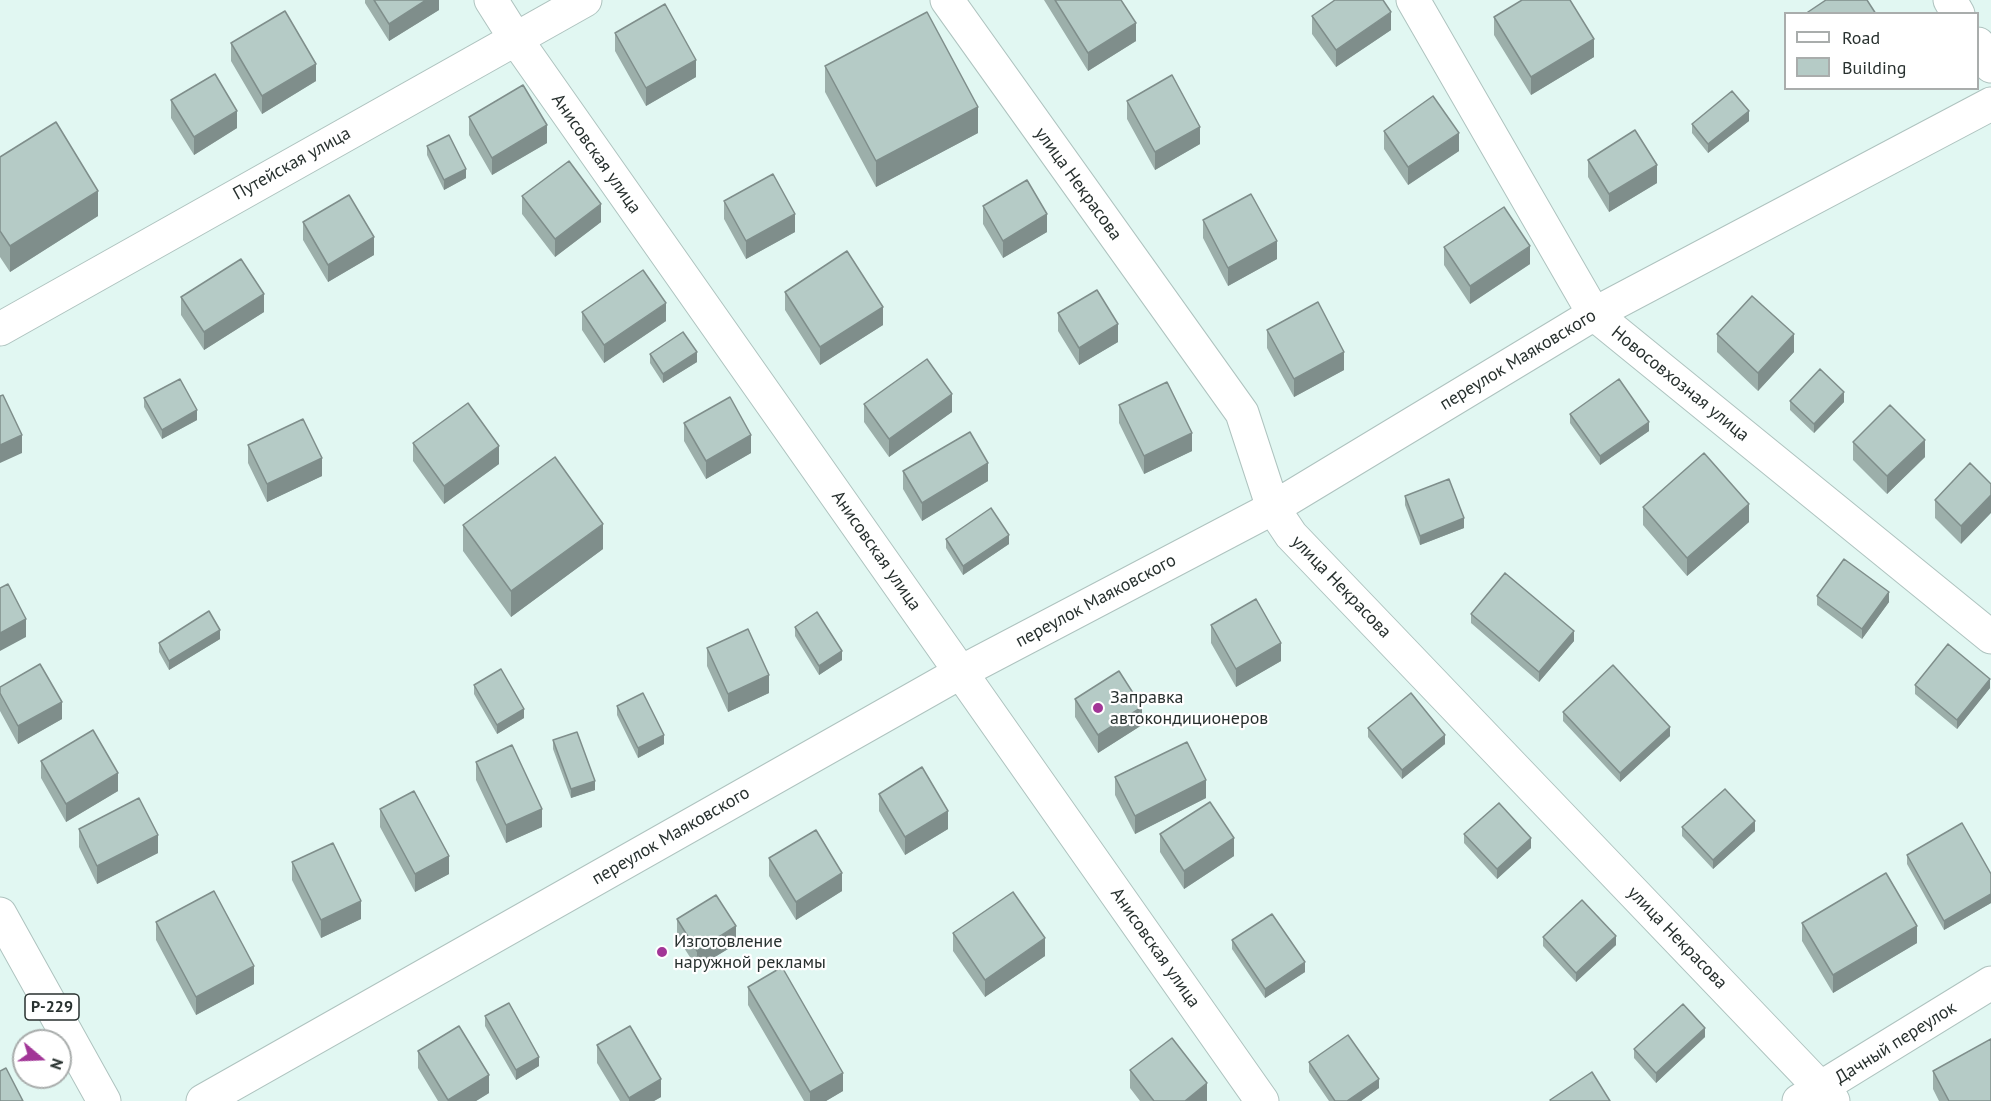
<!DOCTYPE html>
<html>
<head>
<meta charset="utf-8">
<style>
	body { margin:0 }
	#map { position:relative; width:1991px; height:1101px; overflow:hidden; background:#e1f7f2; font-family:"PT Sans",sans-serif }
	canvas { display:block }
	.legend { position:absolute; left:1784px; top:12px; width:195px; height:78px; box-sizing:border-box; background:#fff; border:2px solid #a9adac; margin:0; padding:8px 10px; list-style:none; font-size:18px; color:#28312f }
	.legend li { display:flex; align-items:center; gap:12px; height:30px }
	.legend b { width:30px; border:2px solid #a9adac }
	.north { position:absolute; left:12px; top:1029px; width:60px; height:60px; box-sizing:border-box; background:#fff; border:2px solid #a9adac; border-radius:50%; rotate:109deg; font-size:16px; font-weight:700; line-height:24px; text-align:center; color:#28312f }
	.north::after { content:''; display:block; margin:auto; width:21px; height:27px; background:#a23697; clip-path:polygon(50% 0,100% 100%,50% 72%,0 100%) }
</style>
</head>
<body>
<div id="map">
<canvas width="1991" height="1101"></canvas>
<ul class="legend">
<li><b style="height:8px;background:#fff"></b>Road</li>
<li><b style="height:16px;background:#b5cbc6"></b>Building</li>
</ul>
<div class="north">N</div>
</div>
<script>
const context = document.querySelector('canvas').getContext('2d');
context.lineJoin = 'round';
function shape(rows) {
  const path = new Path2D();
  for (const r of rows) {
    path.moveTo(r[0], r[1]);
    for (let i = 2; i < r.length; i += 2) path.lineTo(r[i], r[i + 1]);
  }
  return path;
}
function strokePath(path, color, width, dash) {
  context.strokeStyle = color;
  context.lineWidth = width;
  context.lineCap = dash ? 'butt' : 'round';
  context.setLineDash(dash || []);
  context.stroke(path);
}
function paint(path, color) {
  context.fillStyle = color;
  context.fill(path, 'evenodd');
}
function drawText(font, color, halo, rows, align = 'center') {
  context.font = font + ' "PT Sans",sans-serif';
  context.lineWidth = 4.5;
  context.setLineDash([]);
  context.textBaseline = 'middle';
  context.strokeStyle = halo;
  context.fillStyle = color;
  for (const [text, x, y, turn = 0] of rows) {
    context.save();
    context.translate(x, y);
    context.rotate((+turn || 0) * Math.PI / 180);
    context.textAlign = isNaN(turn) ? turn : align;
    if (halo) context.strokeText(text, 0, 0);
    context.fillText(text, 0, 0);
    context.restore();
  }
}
const minor = shape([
	[491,0,515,38,1262,1101],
	[947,0,1242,413,1273,508,1291,535,1833,1101],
	[1413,0,1594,314,1991,637],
	[1950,0,1958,14],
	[1978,44,1991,66],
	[0,329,585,0],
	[203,1101,961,672,1273,508,1594,314,1991,104],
	[1799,1101,1991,983]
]);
const major = shape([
	[0,914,104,1101]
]);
const wall = shape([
	[365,0,439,0,439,10,389,41,365,3],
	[1044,0,1121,0,1136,41,1088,71],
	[1312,16,1391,30,1336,67,1312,34],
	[1494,17,1594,57,1531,95,1494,35],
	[1785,26,1785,46,1784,45,1784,27],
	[615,33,696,77,646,106,615,51],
	[231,43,316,81,262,114,231,61],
	[825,66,978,133,876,187,825,92],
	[171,100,237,128,194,155,171,118],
	[1127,101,1200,144,1155,170,1127,119],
	[469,117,547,143,492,175,469,135],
	[1749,121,1708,153,1692,133,1692,124],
	[1384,131,1459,151,1408,185,1384,149],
	[427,146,466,178,444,190,427,155],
	[0,157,98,216,10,272,0,257],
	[1588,160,1657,183,1609,212,1588,177],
	[522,196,601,222,555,257,522,214],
	[724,201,795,232,746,259,724,219],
	[983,206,1047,232,1003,258,983,224],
	[1203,220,1277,259,1228,286,1203,238],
	[303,222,374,255,328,282,303,240],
	[1444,247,1530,264,1470,304,1444,265],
	[785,292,883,325,820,365,785,310],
	[181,297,264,312,204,350,181,315],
	[582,312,666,321,604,363,582,330],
	[1058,313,1118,342,1079,365,1058,331],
	[1267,330,1344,370,1294,397,1267,348],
	[1717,334,1794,352,1758,391,1717,352],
	[650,354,697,362,663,383,650,363],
	[144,398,197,420,162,439,144,407],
	[1790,401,1844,402,1814,433,1790,410],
	[864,404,952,412,889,457,864,422],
	[1119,405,1192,451,1144,474,1119,423],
	[1570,414,1649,431,1600,465,1570,423],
	[684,423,751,453,706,479,684,441],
	[1853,442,1925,457,1887,494,1853,460],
	[413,443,499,464,444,504,413,461],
	[248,445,322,476,267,502,248,463],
	[1970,463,1961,544,1935,518,1935,500],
	[903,471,988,481,922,521,903,489],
	[1405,496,1464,528,1420,545,1405,505],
	[1643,507,1749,522,1687,576,1643,525],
	[463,525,603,549,511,617,463,551],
	[946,539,1009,544,963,575,946,548],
	[1817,596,1889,602,1862,639,1817,605],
	[1471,614,1574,641,1539,682,1471,623],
	[1211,625,1281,661,1236,687,1211,643],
	[795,627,842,660,819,675,795,636],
	[220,639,169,670,159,652,159,643],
	[707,648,769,693,728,712,707,666],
	[474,685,524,718,497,734,474,694],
	[1915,685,1990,688,1957,729,1915,694],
	[0,687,62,719,18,744,0,711],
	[1075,699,1142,725,1098,753,1075,717],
	[617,706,664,744,638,758,617,715],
	[1563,712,1670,736,1620,782,1563,721],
	[1368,728,1445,744,1402,779,1368,737],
	[553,740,595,790,571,798,553,749],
	[41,761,118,791,66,822,41,778],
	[476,762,542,827,506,843,476,780],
	[1115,777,1206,798,1135,834,1115,795],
	[879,794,948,829,905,855,879,811],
	[380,809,449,874,415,892,380,827],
	[1682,827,1755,831,1713,869,1682,836],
	[79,829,158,853,97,884,79,847],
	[1160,834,1234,856,1184,889,1160,852],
	[1464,834,1531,848,1497,879,1464,843],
	[1907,855,1991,874,1991,903,1944,930,1907,864],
	[769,858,842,891,796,920,769,876],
	[292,862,361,919,321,938,292,880],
	[677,919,736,944,697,968,677,937],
	[156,922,254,984,196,1015,156,940],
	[1802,923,1917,943,1833,993,1802,941],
	[953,933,1045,956,985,997,953,951],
	[1543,937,1616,945,1576,982,1543,946],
	[1232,940,1305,972,1265,998,1232,949],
	[748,987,843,1091,826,1101,804,1101,748,1005],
	[485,1016,539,1066,516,1080,485,1026],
	[1705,1037,1656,1083,1634,1058,1634,1049],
	[597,1045,661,1097,654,1101,620,1101,597,1063],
	[418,1051,489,1093,476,1101,438,1101,418,1068],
	[1309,1062,1379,1088,1361,1101,1329,1101,1309,1072],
	[1130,1070,1207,1101,1140,1101,1130,1088],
	[1933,1071,1991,1101,1939,1101,1933,1089]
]);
const shadedWall = shape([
	[426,0,439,0,439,10,389,41,389,24],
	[1391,12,1391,30,1336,67,1336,50],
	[1136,23,1136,41,1088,71,1088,53],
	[1594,39,1594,57,1531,95,1531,77],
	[696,60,696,77,646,106,646,88],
	[316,64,316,81,262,114,262,96],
	[978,107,978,133,876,187,876,161],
	[237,111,237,128,194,155,194,137],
	[1749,111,1749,121,1708,153,1708,144],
	[547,125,547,143,492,175,492,158],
	[1200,127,1200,144,1155,170,1155,152],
	[1459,133,1459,151,1408,185,1408,167],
	[1657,165,1657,183,1609,212,1609,194],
	[466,169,466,178,444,190,444,180],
	[98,191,98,216,10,272,10,246],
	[601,204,601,222,555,257,555,239],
	[795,214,795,232,746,259,746,241],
	[1047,214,1047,232,1003,258,1003,241],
	[374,237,374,255,328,282,328,265],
	[1277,241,1277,259,1228,286,1228,268],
	[1530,246,1530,264,1470,304,1470,286],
	[264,294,264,312,204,350,204,332],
	[666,303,666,321,604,363,604,345],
	[883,307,883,325,820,365,820,347],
	[1118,324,1118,342,1079,365,1079,348],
	[1794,334,1794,352,1758,391,1758,373],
	[697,352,697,362,663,383,663,374],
	[1344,352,1344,370,1294,397,1294,379],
	[1844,392,1844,402,1814,433,1814,424],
	[952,394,952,412,889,457,889,439],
	[197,410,197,420,162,439,162,430],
	[1649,422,1649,431,1600,465,1600,456],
	[1192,433,1192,451,1144,474,1144,456],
	[22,435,22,453,0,463,0,445],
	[751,435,751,453,706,479,706,461],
	[1925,440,1925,457,1887,494,1887,476],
	[499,446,499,464,444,504,444,486],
	[322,458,322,476,267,502,267,484],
	[988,463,988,481,922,521,922,503],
	[1991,495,1991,513,1961,544,1961,526],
	[1749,504,1749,522,1687,576,1687,558],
	[1464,518,1464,528,1420,545,1420,536],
	[603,524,603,549,511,617,511,591],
	[1009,535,1009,544,963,575,963,566],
	[1889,592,1889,602,1862,639,1862,629],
	[26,619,26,637,0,651,0,633],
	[220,630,220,639,169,670,169,661],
	[1574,631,1574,641,1539,682,1539,672],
	[1281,643,1281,661,1236,687,1236,669],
	[842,651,842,660,819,675,819,666],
	[769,675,769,693,728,712,728,694],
	[1990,679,1990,688,1957,729,1957,720],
	[62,702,62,719,18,744,18,726],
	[1142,707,1142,725,1098,753,1098,735],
	[524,709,524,718,497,734,497,725],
	[1670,727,1670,736,1620,782,1620,773],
	[664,735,664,744,638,758,638,748],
	[1445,735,1445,744,1402,779,1402,770],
	[118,773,118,791,66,822,66,804],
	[1206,780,1206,798,1135,834,1135,816],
	[595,781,595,790,571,798,571,789],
	[542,809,542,827,506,843,506,825],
	[948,811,948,829,905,855,905,837],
	[1755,821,1755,831,1713,869,1713,860],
	[158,835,158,853,97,884,97,866],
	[1234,838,1234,856,1184,889,1184,871],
	[1531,838,1531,848,1497,879,1497,869],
	[449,856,449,874,415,892,415,874],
	[842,873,842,891,796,920,796,902],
	[1991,894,1991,903,1944,930,1944,921],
	[361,901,361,919,321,938,321,920],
	[736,926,736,944,697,968,697,951],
	[1917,926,1917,943,1833,993,1833,975],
	[1616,936,1616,945,1576,982,1576,973],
	[1045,938,1045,956,985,997,985,980],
	[1305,962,1305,972,1265,998,1265,989],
	[254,966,254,984,196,1015,196,997],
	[1705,1028,1705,1037,1656,1083,1656,1073],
	[539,1057,539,1066,516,1080,516,1070],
	[843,1073,843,1091,826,1101,810,1101,810,1092],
	[489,1075,489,1093,476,1101,448,1101,448,1100],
	[661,1079,661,1097,654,1101,629,1101,629,1098],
	[1379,1079,1379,1088,1361,1101,1347,1101],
	[1207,1083,1207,1101,1185,1101]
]);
const building = shape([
	[374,0,426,0,389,24,374,0],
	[1055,0,1121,0,1136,23,1088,53,1055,0],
	[1335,0,1383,0,1391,12,1336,50,1312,16,1335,0],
	[1522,0,1570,0,1594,39,1531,77,1494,17,1522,0],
	[1826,0,1867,0,1876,14,1805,14,1826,0],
	[665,4,696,60,646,88,615,33,665,4],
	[285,11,316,64,262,96,231,43,285,11],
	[927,12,978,107,876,161,825,66,927,12],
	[215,74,237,111,194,137,171,100,215,74],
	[1172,75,1200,127,1155,152,1127,101,1172,75],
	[523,85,547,125,492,158,469,117,523,85],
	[1732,91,1749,111,1708,144,1692,124,1732,91],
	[1433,96,1459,133,1408,167,1384,131,1433,96],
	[56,122,98,191,10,246,0,231,0,157,56,122],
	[1635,130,1657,165,1609,194,1588,160,1635,130],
	[449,135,466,169,444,180,427,146,449,135],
	[569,161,601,204,555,239,522,196,569,161],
	[773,174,795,214,746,241,724,201,773,174],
	[1027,180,1047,214,1003,241,983,206,1027,180],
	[1251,194,1277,241,1228,268,1203,220,1251,194],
	[349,195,374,237,328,265,303,222,349,195],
	[1504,207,1530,246,1470,286,1444,247,1504,207],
	[847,251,883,307,820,347,785,292,847,251],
	[241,259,264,294,204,332,181,297,241,259],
	[643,270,666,303,604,345,582,312,643,270],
	[1097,290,1118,324,1079,348,1058,313,1097,290],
	[1752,296,1794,334,1758,373,1717,334,1752,296],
	[1318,302,1344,352,1294,379,1267,330,1318,302],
	[683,332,697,352,663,374,650,354,683,332],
	[927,359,952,394,889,439,864,404,927,359],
	[1820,369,1844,392,1814,424,1790,401,1820,369],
	[180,379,197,410,162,430,144,398,180,379],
	[1619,379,1649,422,1600,456,1570,414,1619,379],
	[1167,382,1192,433,1144,456,1119,405,1167,382],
	[3,395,22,435,0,445,0,396,3,395],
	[730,397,751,435,706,461,684,423,730,397],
	[468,403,499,446,444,486,413,443,468,403],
	[1890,405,1925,440,1887,476,1853,442,1890,405],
	[303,419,322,458,267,484,248,445,303,419],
	[970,432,988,463,922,503,903,471,970,432],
	[1704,453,1749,504,1687,558,1643,507,1704,453],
	[555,457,603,524,511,591,463,525,555,457],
	[1970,463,1991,484,1991,495,1961,526,1935,500,1970,463],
	[1449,479,1464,518,1420,536,1405,496,1449,479],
	[991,508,1009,535,963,566,946,539,991,508],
	[1844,559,1889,592,1862,629,1817,596,1844,559],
	[1505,573,1574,631,1539,672,1471,614,1505,573],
	[8,584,26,619,0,633,0,588,8,584],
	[1256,599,1281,643,1236,669,1211,625,1256,599],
	[209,611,220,630,169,661,159,643,209,611],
	[817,612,842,651,819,666,795,627,817,612],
	[748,629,769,675,728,694,707,648,748,629],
	[1948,644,1990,679,1957,720,1915,685,1948,644],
	[40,664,62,702,18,726,0,693,0,687,40,664],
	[1613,665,1670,727,1620,773,1563,712,1613,665],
	[501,669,524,709,497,725,474,685,501,669],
	[1119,671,1142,707,1098,735,1075,699,1119,671],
	[643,693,664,735,638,748,617,706,643,693],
	[1411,693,1445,735,1402,770,1368,728,1411,693],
	[93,730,118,773,66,804,41,761,93,730],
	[577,732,595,781,571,789,553,740,577,732],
	[1187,742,1206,780,1135,816,1115,777,1187,742],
	[512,745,542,809,506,825,476,762,512,745],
	[922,767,948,811,905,837,879,794,922,767],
	[1725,789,1755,821,1713,860,1682,827,1725,789],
	[414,791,449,856,415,874,380,809,414,791],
	[139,798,158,835,97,866,79,829,139,798],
	[1210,802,1234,838,1184,871,1160,834,1210,802],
	[1499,803,1531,838,1497,869,1464,834,1499,803],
	[1962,823,1991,874,1991,894,1944,921,1907,855,1962,823],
	[816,830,842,873,796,902,769,858,816,830],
	[333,843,361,901,321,920,292,862,333,843],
	[1886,873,1917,926,1833,975,1802,923,1886,873],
	[214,891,254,966,196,997,156,922,214,891],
	[1013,892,1045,938,985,980,953,933,1013,892],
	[716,895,736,926,697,951,677,919,716,895],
	[1582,900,1616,936,1576,973,1543,937,1582,900],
	[1272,914,1305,962,1265,989,1232,940,1272,914],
	[782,967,843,1073,810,1092,748,987,782,967],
	[509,1003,539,1057,516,1070,485,1016,509,1003],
	[1683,1004,1705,1028,1656,1073,1634,1049,1683,1004],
	[459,1026,489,1075,448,1100,418,1051,459,1026],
	[630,1026,661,1079,629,1098,597,1045,630,1026],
	[1348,1035,1379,1079,1347,1101,1335,1101,1309,1062,1348,1035],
	[1172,1038,1207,1083,1185,1101,1154,1101,1130,1070,1172,1038],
	[1991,1039,1991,1101,1949,1101,1933,1071,1991,1039],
	[6,1068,23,1101,0,1101,0,1071,6,1068],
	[1592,1072,1610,1101,1551,1101,1550,1100,1592,1072]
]);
const markers = [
	[1098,708,6,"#a23697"],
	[662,952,6,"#a23697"]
];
const shields = [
	[52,1007,54]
];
const shieldNames = [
	["Р-229",52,1007]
];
const streetNames = [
	["Анисовская улица",596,154,55],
	["Путейская улица",292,164,-29],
	["улица Некрасова",1078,184,54],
	["переулок Маяковского",1518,360,-31],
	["Новосовхозная улица",1680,384,39],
	["Анисовская улица",876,551,55],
	["улица Некрасова",1341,587,46],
	["переулок Маяковского",1096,601,-28],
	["переулок Маяковского",671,836,-30],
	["улица Некрасова",1677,938,46],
	["Анисовская улица",1155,948,55],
	["Дачный переулок",1896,1043,-32]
];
const poiNames = [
	["Заправка",1110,698],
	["автокондиционеров",1110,719],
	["Изготовление",674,942],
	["наружной рекламы",674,963]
];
strokePath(minor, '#aec3bf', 35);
strokePath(major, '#aec3bf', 35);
strokePath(minor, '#fff', 33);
strokePath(major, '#fff', 33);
paint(wall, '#9cafaa');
paint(shadedWall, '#7f8e8b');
paint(building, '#b5cbc6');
strokePath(building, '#7f8e8b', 1.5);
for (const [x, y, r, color] of markers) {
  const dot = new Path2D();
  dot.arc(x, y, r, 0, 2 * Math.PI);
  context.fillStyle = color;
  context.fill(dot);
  strokePath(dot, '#fff', 2);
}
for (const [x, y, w] of shields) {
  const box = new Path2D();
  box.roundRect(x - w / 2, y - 13, w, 26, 4.5);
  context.fillStyle = '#fff';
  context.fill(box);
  strokePath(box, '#28312f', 1.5);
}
drawText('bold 16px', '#28312f', null, shieldNames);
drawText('18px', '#28312f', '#fff', streetNames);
drawText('18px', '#28312f', '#fff', poiNames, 'left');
</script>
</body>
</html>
